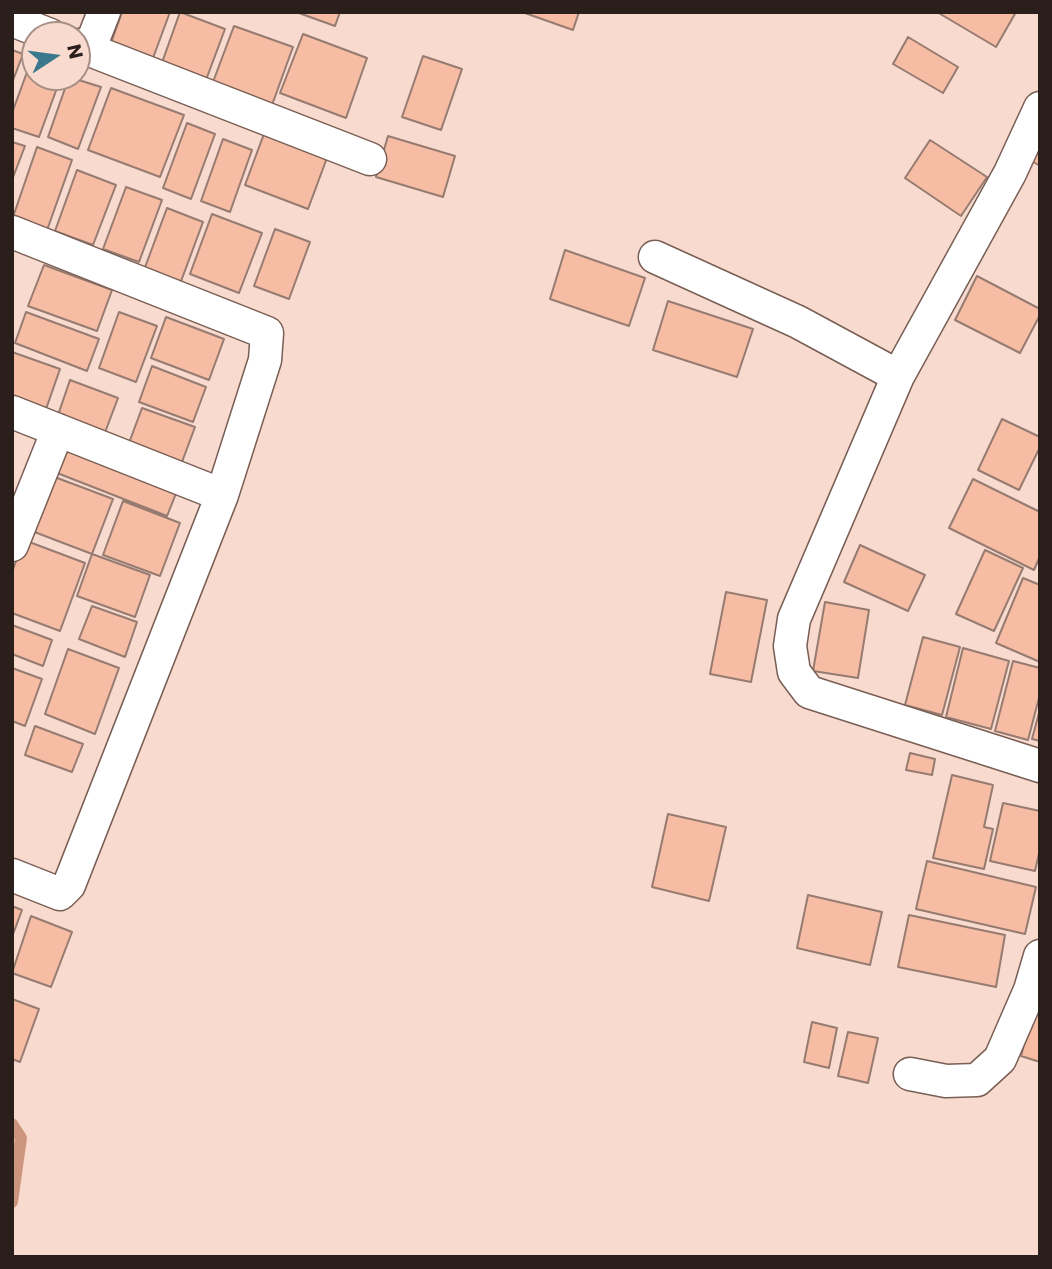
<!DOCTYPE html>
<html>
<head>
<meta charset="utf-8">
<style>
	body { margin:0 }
	#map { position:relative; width:1052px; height:1269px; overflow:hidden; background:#f9dace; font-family:Poppins,sans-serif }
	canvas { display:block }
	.frame { position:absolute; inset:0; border:14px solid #2a1f1b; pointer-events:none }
	.north { position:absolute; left:21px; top:21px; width:70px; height:70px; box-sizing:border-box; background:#f9dace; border:2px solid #a68f86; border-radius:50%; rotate:77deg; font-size:19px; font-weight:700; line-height:28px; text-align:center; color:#2a1f1b }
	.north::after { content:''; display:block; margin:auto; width:24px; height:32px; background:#3a788e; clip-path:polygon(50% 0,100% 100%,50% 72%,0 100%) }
</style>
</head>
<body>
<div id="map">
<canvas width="1052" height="1269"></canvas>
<div class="frame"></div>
<div class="north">N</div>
</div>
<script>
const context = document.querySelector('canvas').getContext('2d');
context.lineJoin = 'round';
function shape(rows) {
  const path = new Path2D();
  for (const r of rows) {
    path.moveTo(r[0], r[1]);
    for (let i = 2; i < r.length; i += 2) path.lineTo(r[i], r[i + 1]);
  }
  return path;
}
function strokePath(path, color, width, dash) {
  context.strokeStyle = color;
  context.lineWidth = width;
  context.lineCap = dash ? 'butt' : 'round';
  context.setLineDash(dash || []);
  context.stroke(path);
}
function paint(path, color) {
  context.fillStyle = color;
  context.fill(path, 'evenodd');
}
const stream = shape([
	[12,1124,21,1138,12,1202]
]);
const building = shape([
	[122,12,170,12,153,58,111,43,122,12],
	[180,12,225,29,203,88,159,71,180,12],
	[296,12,340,12,335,26,296,12],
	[522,12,579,12,573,30,522,12],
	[937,12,1016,12,996,47,937,12],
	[234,26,293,47,272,105,213,82,234,26],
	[303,34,367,58,346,118,280,93,303,34],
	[908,37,958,67,943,93,893,64,908,37],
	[12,50,23,54,12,83,12,50],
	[423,56,462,69,441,130,402,117,423,56],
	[30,64,35,66,35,77,61,77,39,137,12,128,12,113,30,64],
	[69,77,101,87,78,149,48,137,69,77],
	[111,88,184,115,160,177,88,150,111,88],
	[187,123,215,134,191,199,163,188,187,123],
	[268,123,331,147,308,209,245,185,268,123],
	[1040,131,1040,166,1024,156,1040,131],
	[388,136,455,156,443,197,376,177,388,136],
	[223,139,252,150,230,212,201,201,223,139],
	[930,140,987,177,961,216,905,178,930,140],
	[12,142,25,146,12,180,12,142],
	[37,147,72,160,46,233,12,220,37,147],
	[77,170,116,185,93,245,55,231,77,170],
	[126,187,162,200,139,262,103,249,126,187],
	[167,208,203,222,180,284,144,270,167,208],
	[212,214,262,233,239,293,190,274,212,214],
	[275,229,310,242,289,299,254,286,275,229],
	[565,250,645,278,629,326,550,299,565,250],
	[44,265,112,290,97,331,28,306,44,265],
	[977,276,1040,309,1040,315,1020,353,955,320,977,276],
	[668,301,753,329,737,377,653,350,668,301],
	[26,312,99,339,87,371,15,343,26,312],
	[119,312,157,326,136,382,99,368,119,312],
	[166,317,224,339,209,380,151,358,166,317],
	[12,352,60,369,45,412,12,401,12,352],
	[152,366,206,387,193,422,139,402,152,366],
	[70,380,118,398,104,435,57,418,70,380],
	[142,408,195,427,179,470,126,451,142,408],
	[1002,419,1040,437,1040,447,1019,490,978,470,1002,419],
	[65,440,179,486,167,516,52,471,65,440],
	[44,473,113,499,92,554,24,528,44,473],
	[973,479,1040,512,1040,556,1034,570,949,528,973,479],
	[123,501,180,523,160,576,103,555,123,501],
	[24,540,85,563,60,631,12,613,12,572,24,540],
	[860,545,925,575,908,611,844,582,860,545],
	[985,550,1023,568,994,631,956,614,985,550],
	[92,554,150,575,135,617,77,596,92,554],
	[1023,578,1040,585,1040,662,996,643,1023,578],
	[726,592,767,600,751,682,710,674,726,592],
	[825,602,869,610,858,678,813,671,825,602],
	[92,606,137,622,125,657,79,639,92,606],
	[12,625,52,640,43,666,12,654,12,625],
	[923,637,960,647,942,715,905,705,923,637],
	[963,648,1009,661,991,729,946,717,963,648],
	[68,649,119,668,95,734,45,714,68,649],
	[1013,661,1040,668,1040,694,1028,740,995,731,1013,661],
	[12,668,42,679,25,726,12,721,12,668],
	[1040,709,1040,741,1032,739,1040,709],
	[35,726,83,744,72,772,25,755,35,726],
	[910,753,935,759,932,775,906,770,910,753],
	[952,775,993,785,984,827,993,829,984,869,933,858,952,775],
	[1003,803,1040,811,1040,849,1035,871,990,861,1003,803],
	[668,814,726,827,709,901,652,887,668,814],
	[927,861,1036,887,1025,934,916,909,927,861],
	[808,895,882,912,870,965,797,948,808,895],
	[12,906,22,910,12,937,12,906],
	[909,915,1005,935,996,987,898,967,909,915],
	[31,916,72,932,51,987,12,973,31,916],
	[1039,987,1040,988,1040,1062,1021,1056,1039,987],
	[12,999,39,1009,20,1062,12,1059,12,999],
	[812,1022,837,1028,829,1068,804,1062,812,1022],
	[848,1032,878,1038,868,1083,838,1076,848,1032]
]);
const minor = shape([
	[12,20,50,35],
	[77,45,370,159],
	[89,50,104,12],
	[1040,108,1010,173,898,376,794,619,790,646,794,672,809,692,1040,766],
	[12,232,267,333,265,360,222,495,69,885,60,894,12,875],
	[655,257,798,322,898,376],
	[12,412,222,495],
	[12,545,58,430],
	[910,1074,946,1081,977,1080,1000,1059,1030,990,1040,956]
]);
strokePath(stream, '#cd957e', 12);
paint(building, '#f7bca4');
strokePath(building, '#967b70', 2);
strokePath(minor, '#785e54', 35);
strokePath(minor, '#fff', 32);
</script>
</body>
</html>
